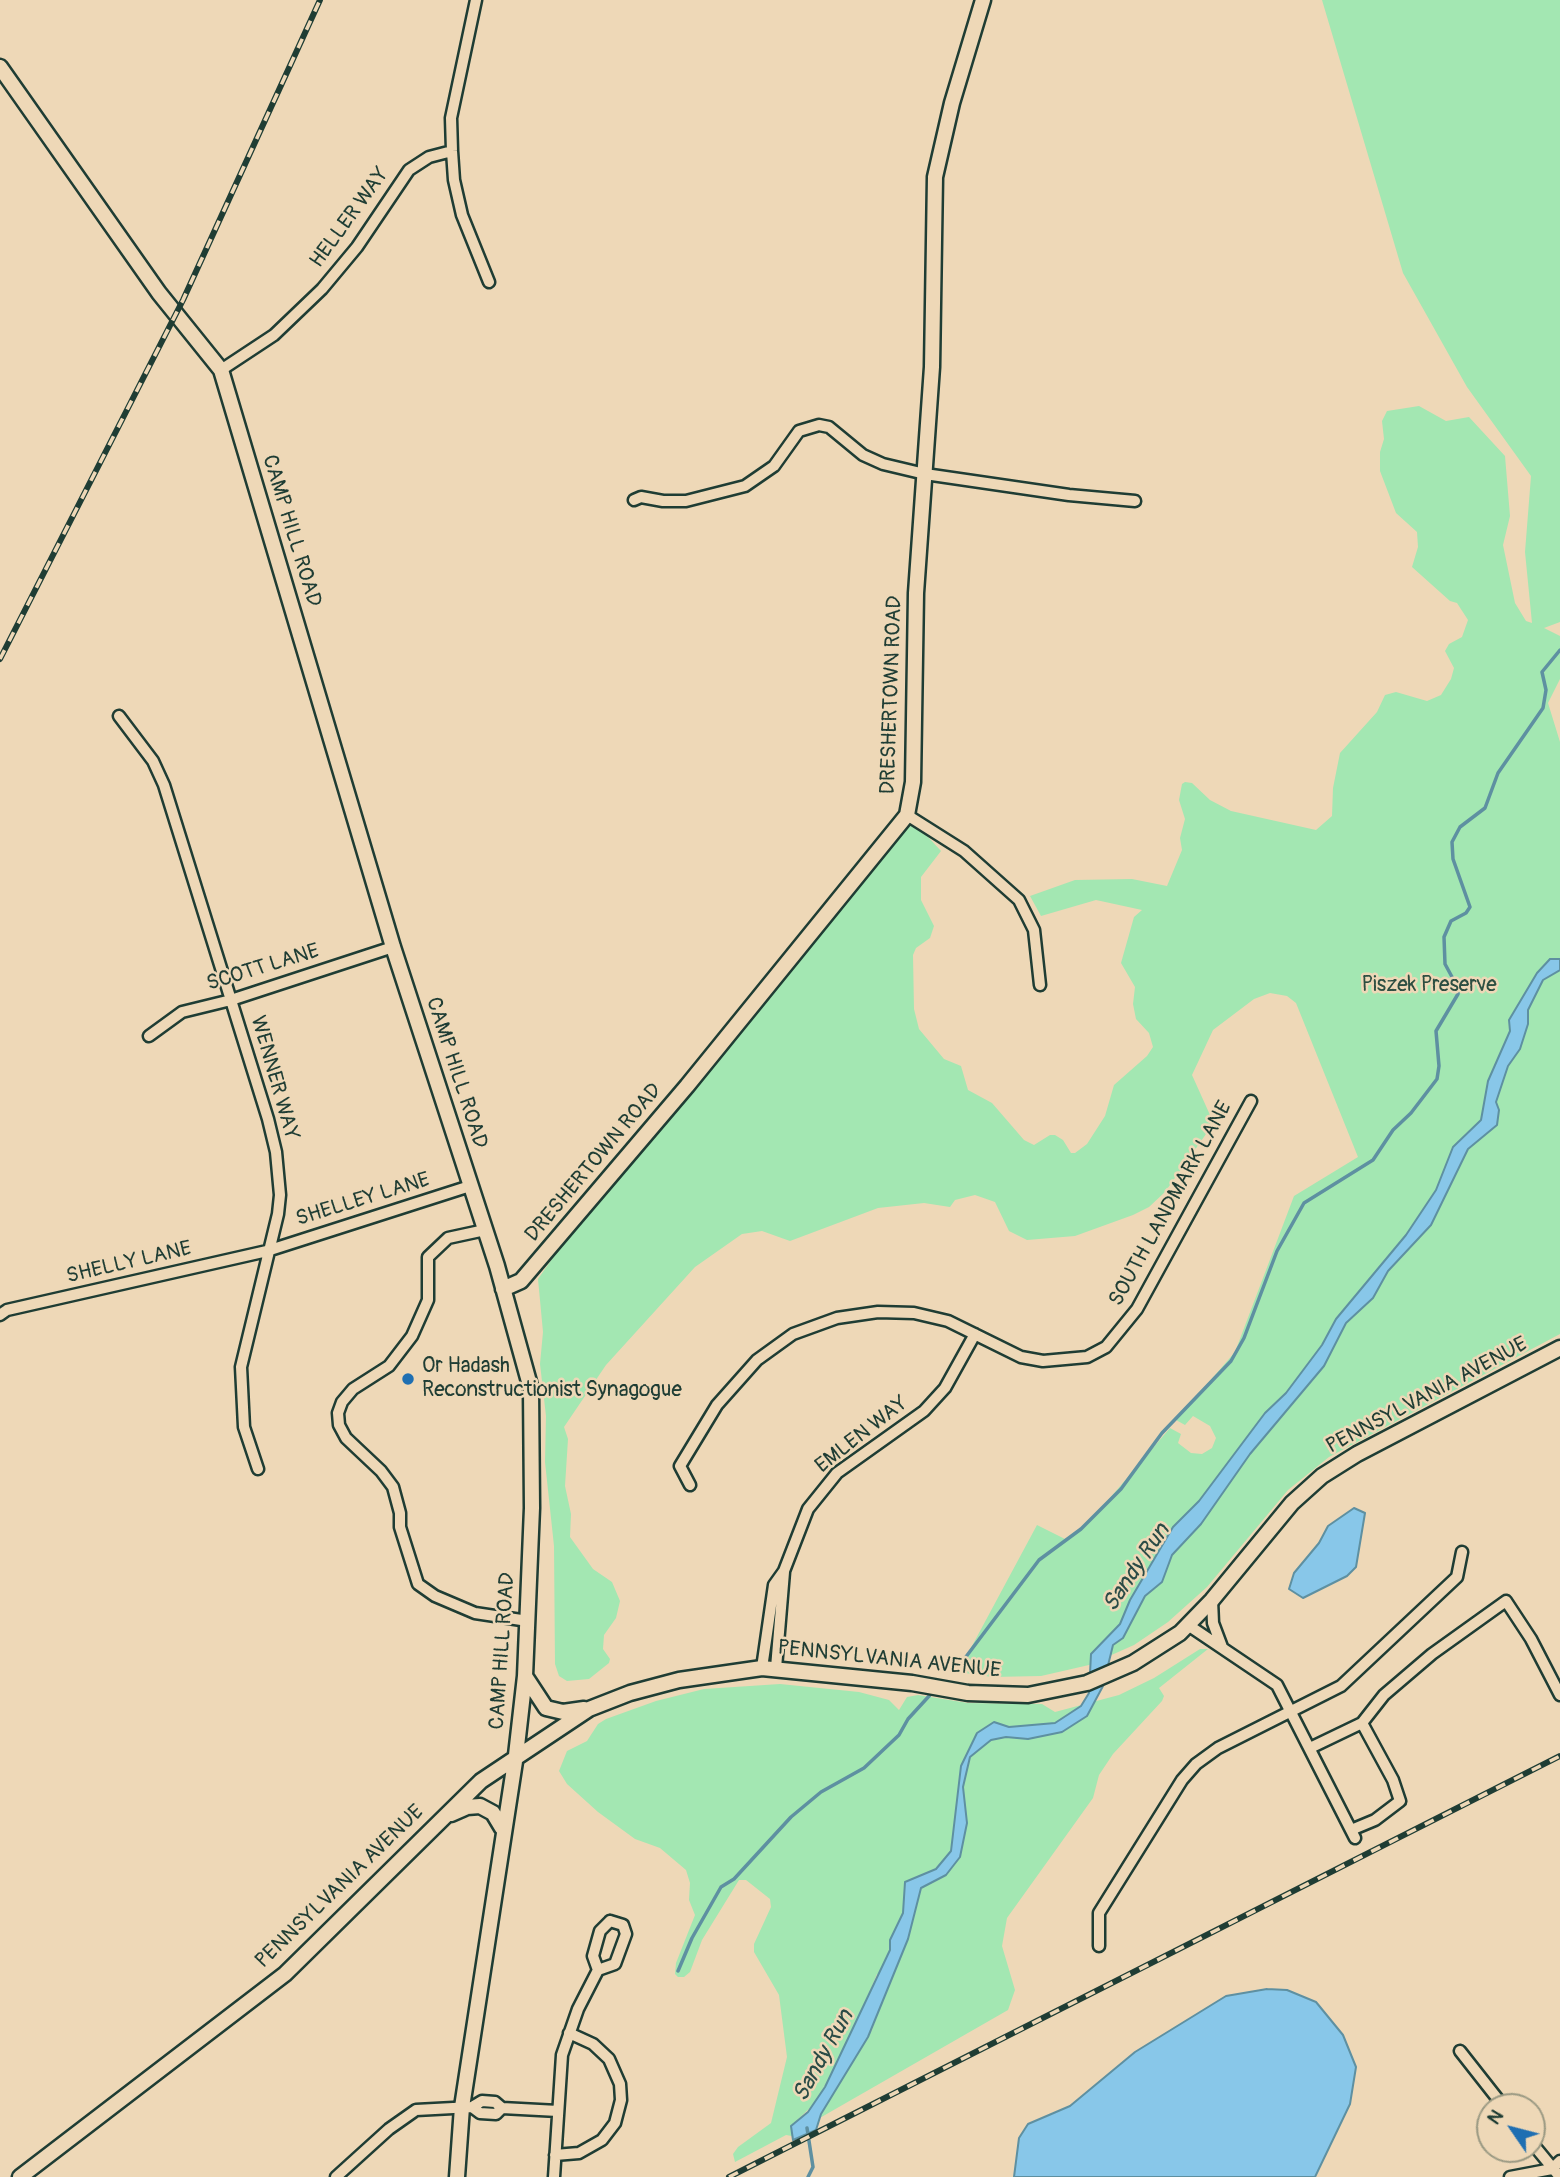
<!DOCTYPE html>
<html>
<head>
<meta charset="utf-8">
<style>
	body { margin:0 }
	#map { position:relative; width:1560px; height:2177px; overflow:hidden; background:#eed8b7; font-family:Pangolin,sans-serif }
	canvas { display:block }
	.north { position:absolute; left:1476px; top:2093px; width:70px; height:70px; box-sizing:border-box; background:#eed8b7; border:2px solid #9b9a83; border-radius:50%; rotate:305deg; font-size:19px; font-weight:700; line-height:28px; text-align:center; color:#1f3d34 }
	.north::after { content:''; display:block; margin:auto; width:24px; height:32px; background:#1f6fb2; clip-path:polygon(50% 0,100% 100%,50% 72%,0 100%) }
</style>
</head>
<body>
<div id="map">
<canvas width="1560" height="2177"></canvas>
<div class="north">N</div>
</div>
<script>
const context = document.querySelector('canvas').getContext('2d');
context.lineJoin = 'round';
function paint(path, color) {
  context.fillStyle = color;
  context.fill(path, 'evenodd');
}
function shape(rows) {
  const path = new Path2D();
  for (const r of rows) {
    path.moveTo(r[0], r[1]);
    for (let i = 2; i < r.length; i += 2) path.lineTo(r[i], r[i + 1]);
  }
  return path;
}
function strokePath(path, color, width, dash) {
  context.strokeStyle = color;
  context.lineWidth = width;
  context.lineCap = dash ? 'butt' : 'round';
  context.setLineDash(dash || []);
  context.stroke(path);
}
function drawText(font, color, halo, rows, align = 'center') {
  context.font = font + ' Pangolin,sans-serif';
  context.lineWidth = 5;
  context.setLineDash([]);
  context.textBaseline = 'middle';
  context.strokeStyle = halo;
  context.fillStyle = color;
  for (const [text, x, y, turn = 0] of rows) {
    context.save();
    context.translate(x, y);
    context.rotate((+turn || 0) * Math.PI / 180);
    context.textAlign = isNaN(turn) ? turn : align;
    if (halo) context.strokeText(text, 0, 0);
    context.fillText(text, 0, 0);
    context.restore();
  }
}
const green = shape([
	[1322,0,1560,0,1560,622,1544,628,1560,636,1560,679,1548,703,1560,742,1560,1334,1329,1457,1288,1490,1207,1587,1168,1622,1134,1645,1089,1665,1041,1676,992,1677,958,1672,1037,1525,1067,1540,1085,1527,1170,1428,1181,1434,1178,1443,1191,1453,1202,1454,1212,1448,1216,1438,1210,1426,1193,1416,1185,1425,1176,1420,1235,1352,1294,1196,1358,1157,1296,1003,1287,996,1270,993,1254,999,1213,1030,1192,1075,1210,1115,1211,1127,1165,1192,1149,1207,1133,1215,1075,1236,1027,1240,1009,1231,995,1202,975,1195,955,1200,950,1207,924,1203,878,1208,790,1241,762,1231,742,1234,695,1267,606,1365,564,1427,568,1439,565,1486,571,1514,570,1537,593,1569,612,1582,620,1601,616,1618,604,1635,603,1649,610,1659,609,1663,589,1679,567,1681,559,1676,555,1664,554,1546,545,1462,546,1416,540,1364,543,1332,538,1279,577,1223,907,823,918,826,941,851,921,877,921,900,934,926,930,938,916,948,913,955,914,1009,919,1029,944,1059,961,1066,968,1090,992,1103,1024,1140,1034,1145,1050,1135,1055,1135,1063,1140,1071,1153,1075,1153,1087,1144,1105,1116,1114,1085,1147,1056,1153,1047,1149,1033,1136,1019,1133,1004,1135,987,1121,963,1134,917,1142,910,1096,900,1041,916,1030,896,1075,880,1132,879,1167,886,1182,850,1180,838,1185,819,1179,800,1182,784,1185,782,1192,783,1210,800,1231,811,1316,830,1332,816,1333,788,1340,753,1377,712,1385,695,1396,692,1427,701,1441,695,1451,679,1454,668,1445,651,1449,644,1462,637,1468,620,1457,603,1450,601,1412,567,1418,547,1417,532,1396,513,1380,471,1380,452,1384,439,1382,421,1387,411,1419,406,1446,421,1469,417,1505,456,1510,516,1503,545,1515,603,1526,621,1532,623,1525,552,1531,476,1467,387,1403,273],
	[1200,1649,1208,1649,1159,1688,1164,1696,1162,1701,1113,1754,1099,1775,1093,1798,1007,1918,1002,1946,1015,1990,1008,2010,818,2119,872,2030,888,1984,877,1974,844,2053,814,2104,791,2126,792,2136,786,2135,735,2162,733,2154,738,2147,771,2123,787,2057,779,1995,754,1952,754,1944,771,1907,770,1899,746,1880,739,1880,702,1940,690,1972,684,1977,678,1977,675,1974,676,1963,695,1915,689,1900,690,1883,686,1870,660,1848,635,1839,598,1812,567,1784,559,1771,567,1751,587,1741,598,1724,606,1719,656,1701,704,1689,780,1684,859,1692,889,1700,899,1710,907,1697,918,1695,968,1703,1042,1704,1055,1712,1119,1695,1154,1678]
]);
const water = shape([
	[1550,959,1560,959,1560,970,1543,980,1528,1010,1528,1024,1520,1049,1508,1066,1496,1102,1499,1110,1497,1125,1468,1149,1431,1225,1388,1271,1373,1298,1346,1323,1324,1366,1250,1454,1201,1524,1172,1555,1162,1582,1145,1596,1123,1638,1113,1645,1103,1686,1087,1716,1062,1732,1028,1739,1006,1737,991,1740,970,1757,963,1787,967,1823,960,1857,946,1875,921,1888,908,1939,868,2037,821,2114,816,2130,793,2140,791,2126,808,2112,825,2087,890,1950,890,1940,903,1913,905,1882,936,1869,951,1851,961,1766,977,1733,994,1722,1009,1727,1055,1723,1081,1706,1089,1693,1091,1654,1120,1624,1130,1600,1173,1527,1199,1501,1265,1413,1286,1393,1322,1345,1336,1319,1406,1235,1436,1190,1453,1147,1481,1120,1488,1081,1510,1031,1509,1020,1537,973,1550,959],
	[1354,1508,1365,1513,1356,1567,1347,1576,1303,1598,1289,1589,1294,1573,1319,1543,1328,1526,1354,1508],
	[1267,1989,1287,1990,1316,2002,1343,2035,1356,2067,1350,2104,1315,2177,1014,2177,1019,2138,1028,2124,1070,2106,1135,2052,1226,1996,1267,1989]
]);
const stream = shape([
	[956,1670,1039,1560,1081,1529,1121,1489,1162,1433,1231,1361,1244,1338,1277,1251,1304,1203,1373,1160,1393,1130,1411,1113,1437,1079,1439,1066,1436,1031,1458,994,1458,988,1445,964,1444,937,1451,921,1466,913,1470,907,1453,859,1452,842,1460,827,1485,808,1498,773,1543,708,1546,690,1542,672,1560,650],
	[678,1971,692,1938,721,1887,734,1879,791,1817,821,1792,864,1768,899,1735,908,1719,930,1695],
	[807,2128,813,2167,808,2177]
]);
const street = shape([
	[476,0,451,118,452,151,454,180,462,215,489,282],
	[221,370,274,335,322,289,357,247,409,170,429,157,452,151],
	[634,500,641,497,663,501,686,501,745,486,774,466,799,431,819,425,829,427,863,455,883,464,925,474,1069,495,1135,501],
	[119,716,153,761,164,785,268,1119,276,1152,280,1195,278,1214,241,1367,244,1427,258,1469],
	[907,815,964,851,1019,900,1034,930,1040,985],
	[149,1036,182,1012,231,1000,393,947],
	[485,1230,448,1238,428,1257,428,1300,412,1336,389,1366,353,1389,342,1402,338,1413,339,1425,346,1438,381,1471,393,1487,400,1513,400,1527,418,1584,435,1596,475,1613,528,1621],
	[0,1315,7,1310,267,1251,470,1186],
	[690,1485,680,1466,717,1405,757,1360,793,1334,837,1318,878,1312,914,1313,948,1321,1021,1357,1043,1361,1087,1357,1106,1347,1137,1309,1251,1101],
	[1212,1600,1213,1623,1222,1647],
	[1188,1625,1277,1685,1355,1838],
	[762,1668,774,1585,784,1571,808,1509,837,1473,924,1411,945,1388,975,1334],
	[776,1668,784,1572],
	[1310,1748,1362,1723,1384,1695,1432,1654,1506,1601,1531,1639,1560,1695],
	[1351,1830,1375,1820,1400,1801,1393,1780,1362,1723],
	[610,1921,623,1925,626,1934,615,1964,598,1970,593,1956,600,1931,610,1921],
	[1099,1946,1099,1913,1182,1780,1196,1764,1218,1748,1341,1686,1457,1577,1462,1552],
	[1460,2051,1504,2107],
	[472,2107,482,2101,495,2102,502,2108,558,2111],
	[1532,2143,1560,2177],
	[555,2155,579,2153,602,2140,615,2123,621,2100,620,2084,609,2059,593,2044,569,2033],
	[336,2177,389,2129,416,2110,472,2107,480,2113,496,2114,502,2108],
	[554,2177,562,2055,578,2009,598,1970],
	[1510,2177,1552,2169,1560,2161]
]);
const secondary = shape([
	[0,67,159,293,221,370,393,947,497,1266,531,1389,532,1508,525,1676,516,1755,462,2107,457,2177],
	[503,1289,521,1281,687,1086,907,815,913,782,916,593,932,367,935,177,952,103,983,0],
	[525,1676,546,1708,563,1712,584,1709],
	[451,1814,467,1807,480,1806,493,1813,502,1828],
	[20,2177,285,1974,481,1781,589,1709,630,1693,679,1680,762,1668,912,1683,968,1693,1028,1695,1087,1683,1133,1663,1180,1633,1212,1600,1292,1503,1322,1476,1357,1454,1560,1348]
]);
const rail = shape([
	[0,659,183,300,320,0],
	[729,2177,1560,1756]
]);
const markers = [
	[408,1379,7,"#1f6fb2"]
];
const streetNames = [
	["HELLER WAY",350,218,-54],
	["CAMP HILL ROAD",291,531,73],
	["DRESHERTOWN ROAD",892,695,-88],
	["SCOTT LANE",263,968,-17],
	["CAMP HILL ROAD",456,1073,72],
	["WENNER WAY",274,1078,74],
	["DRESHERTOWN ROAD",594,1163,-50],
	["SHELLEY LANE",363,1200,-17],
	["SOUTH LANDMARK LANE",1171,1204,-61],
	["SHELLY LANE",129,1263,-13],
	["PENNSYLVANIA AVENUE",1427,1396,-28],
	["EMLEN WAY",862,1435,-38],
	["CAMP HILL ROAD",503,1651,-86],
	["PENNSYLVANIA AVENUE",889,1660,6],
	["PENNSYLVANIA AVENUE",340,1887,-44]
];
const parkNames = [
	["Piszek Preserve",1429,986]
];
const poiNames = [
	["Or Hadash",422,1367],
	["Reconstructionist Synagogue",422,1391]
];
const waterNames = [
	["Sandy Run",1137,1568,-56],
	["Sandy Run",824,2056,-61]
];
paint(green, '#a3e7b2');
paint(water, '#88c7e9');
strokePath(water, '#5e90a1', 2);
strokePath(stream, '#5e90a1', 3.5);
strokePath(street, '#1f3d34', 15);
strokePath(secondary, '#1f3d34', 19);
strokePath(street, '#eed8b7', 10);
strokePath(secondary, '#eed8b7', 14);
strokePath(rail, '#1f3d34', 6);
strokePath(rail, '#eed8b7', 3.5, [10]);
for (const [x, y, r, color] of markers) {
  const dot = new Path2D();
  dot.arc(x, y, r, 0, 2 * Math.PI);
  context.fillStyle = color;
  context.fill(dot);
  strokePath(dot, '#eed8b7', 2.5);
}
drawText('21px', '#1f3d34', '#eed8b7', streetNames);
drawText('21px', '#2c4e41', '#eed8b7', parkNames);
drawText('21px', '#1f3d34', '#eed8b7', poiNames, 'left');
drawText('italic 23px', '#2a4b46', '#eed8b7', waterNames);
</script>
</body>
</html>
